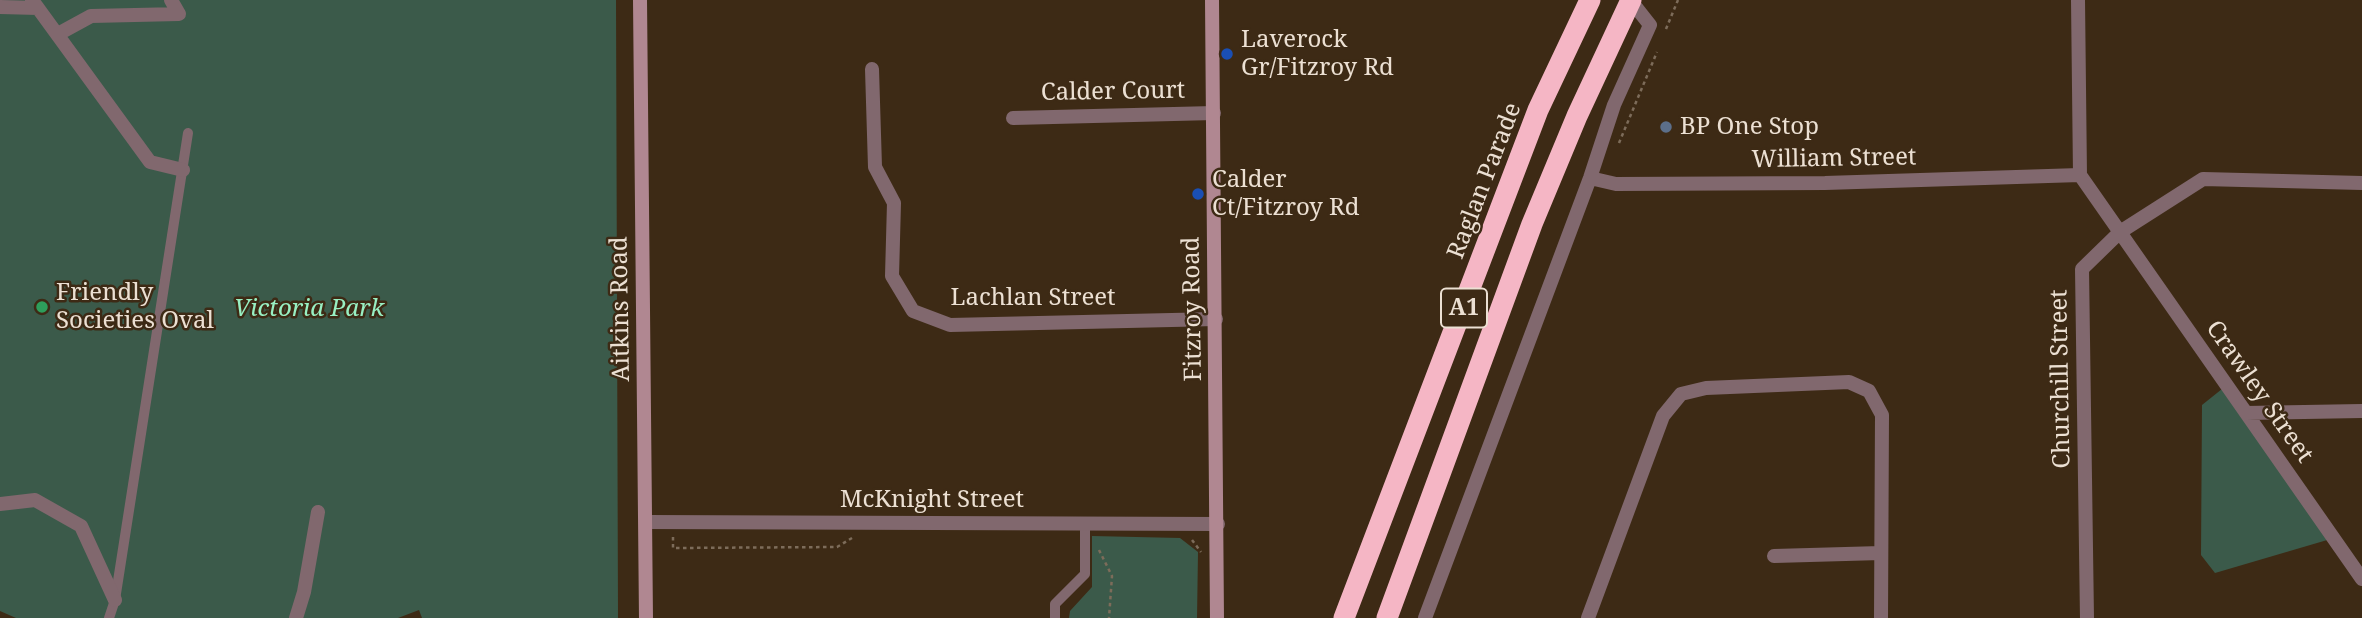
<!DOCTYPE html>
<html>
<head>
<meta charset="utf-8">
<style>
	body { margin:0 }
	canvas { display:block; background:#3d2a15 }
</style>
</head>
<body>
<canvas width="2362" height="618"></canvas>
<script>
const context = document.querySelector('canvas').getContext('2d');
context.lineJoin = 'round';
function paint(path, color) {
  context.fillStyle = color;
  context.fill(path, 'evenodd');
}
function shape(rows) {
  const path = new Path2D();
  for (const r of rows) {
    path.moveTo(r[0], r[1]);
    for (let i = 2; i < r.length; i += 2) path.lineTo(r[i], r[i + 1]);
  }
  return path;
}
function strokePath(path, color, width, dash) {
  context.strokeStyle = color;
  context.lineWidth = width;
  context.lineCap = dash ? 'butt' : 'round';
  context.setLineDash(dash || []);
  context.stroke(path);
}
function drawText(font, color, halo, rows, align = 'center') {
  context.font = font + ' "Noto Serif",serif';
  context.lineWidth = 5;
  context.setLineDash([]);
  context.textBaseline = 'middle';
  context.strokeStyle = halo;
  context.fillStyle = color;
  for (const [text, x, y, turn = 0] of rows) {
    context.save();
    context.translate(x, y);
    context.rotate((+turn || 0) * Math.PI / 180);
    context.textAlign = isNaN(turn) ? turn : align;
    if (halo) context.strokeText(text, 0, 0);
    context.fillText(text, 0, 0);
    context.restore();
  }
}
const green = shape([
	[0,0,616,0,618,618,422,618,419,610,398,618,16,618,0,611],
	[2227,385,2334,538,2215,573,2201,555,2202,405],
	[1092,536,1180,538,1198,552,1197,618,1069,618,1070,611,1092,587]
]);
const path = shape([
	[1666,29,1678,0],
	[1619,143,1657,52],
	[673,537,673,548,837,547,852,538],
	[1192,540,1201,552],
	[1099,550,1112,576,1109,618]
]);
const lane = shape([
	[109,618,115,600,188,133],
	[1055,618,1055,604,1085,574,1085,523]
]);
const street = shape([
	[32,0,150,162,183,170],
	[2078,0,2080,175,2362,579],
	[0,7,38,8],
	[58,34,91,16,179,14,171,0],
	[872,69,875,167,894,203,892,276,913,311,950,325,1216,319],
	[1013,118,1214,113],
	[1590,178,1616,184,1825,183,2080,175],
	[2246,413,2362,411],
	[0,504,35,500,81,526,115,600],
	[646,522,1218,524],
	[1774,556,1881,553],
	[296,618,304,592,318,512],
	[1425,618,1590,178,1614,105,1650,25,1631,1],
	[1588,618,1663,416,1681,394,1706,388,1849,382,1869,391,1882,415,1881,618],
	[2087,618,2082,269,2120,232,2203,179,2362,183]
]);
const secondary = shape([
	[640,0,646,618],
	[1212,0,1217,618]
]);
const highway = shape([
	[1344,618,1538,110,1590,0],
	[1387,618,1532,224,1577,116,1631,0]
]);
const markers = [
	[1227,54,7,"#1a4fb4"],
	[1666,127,7,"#5c6f8a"],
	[1198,194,7,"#1a4fb4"],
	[42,307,7,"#2e9e5b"]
];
const shields = [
	[1464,308,46]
];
const shieldNames = [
	["A1",1464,308]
];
const poiNames = [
	["Laverock",1241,40],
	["Gr/Fitzroy Rd",1241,68],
	["BP One Stop",1680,127],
	["Calder",1212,180],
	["Ct/Fitzroy Rd",1212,208],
	["Friendly",56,293],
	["Societies Oval",56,321]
];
const streetNames = [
	["Calder Court",1113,92,-1],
	["William Street",1834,159,-1],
	["Raglan Parade",1485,181,-69],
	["Lachlan Street",1033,298],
	["Aitkins Road",621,309,-91],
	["Fitzroy Road",1193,309,-91],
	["Churchill Street",2061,379,-91],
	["Crawley Street",2259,392,55],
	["McKnight Street",932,500]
];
const parkNames = [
	["Victoria Park",309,309]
];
paint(green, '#3b5a4a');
strokePath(path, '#7d6c5a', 2.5, [3.5, 3.5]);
strokePath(lane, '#81686e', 10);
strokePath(street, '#81686e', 14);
strokePath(secondary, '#b08791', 14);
strokePath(highway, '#f5b6c5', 21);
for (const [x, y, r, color] of markers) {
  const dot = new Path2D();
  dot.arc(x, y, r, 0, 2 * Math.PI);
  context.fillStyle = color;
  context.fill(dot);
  strokePath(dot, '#3d2a15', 2.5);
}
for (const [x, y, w] of shields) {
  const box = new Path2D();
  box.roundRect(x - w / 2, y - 19.5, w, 39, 5);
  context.fillStyle = '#3d2a15';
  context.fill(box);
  strokePath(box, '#ece0d3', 2);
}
drawText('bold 23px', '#ece0d3', null, shieldNames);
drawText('24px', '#ece0d3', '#3d2a15', poiNames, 'left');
drawText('24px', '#ece0d3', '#3d2a15', streetNames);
drawText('italic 24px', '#98f0c3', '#3d2a15', parkNames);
</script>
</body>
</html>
